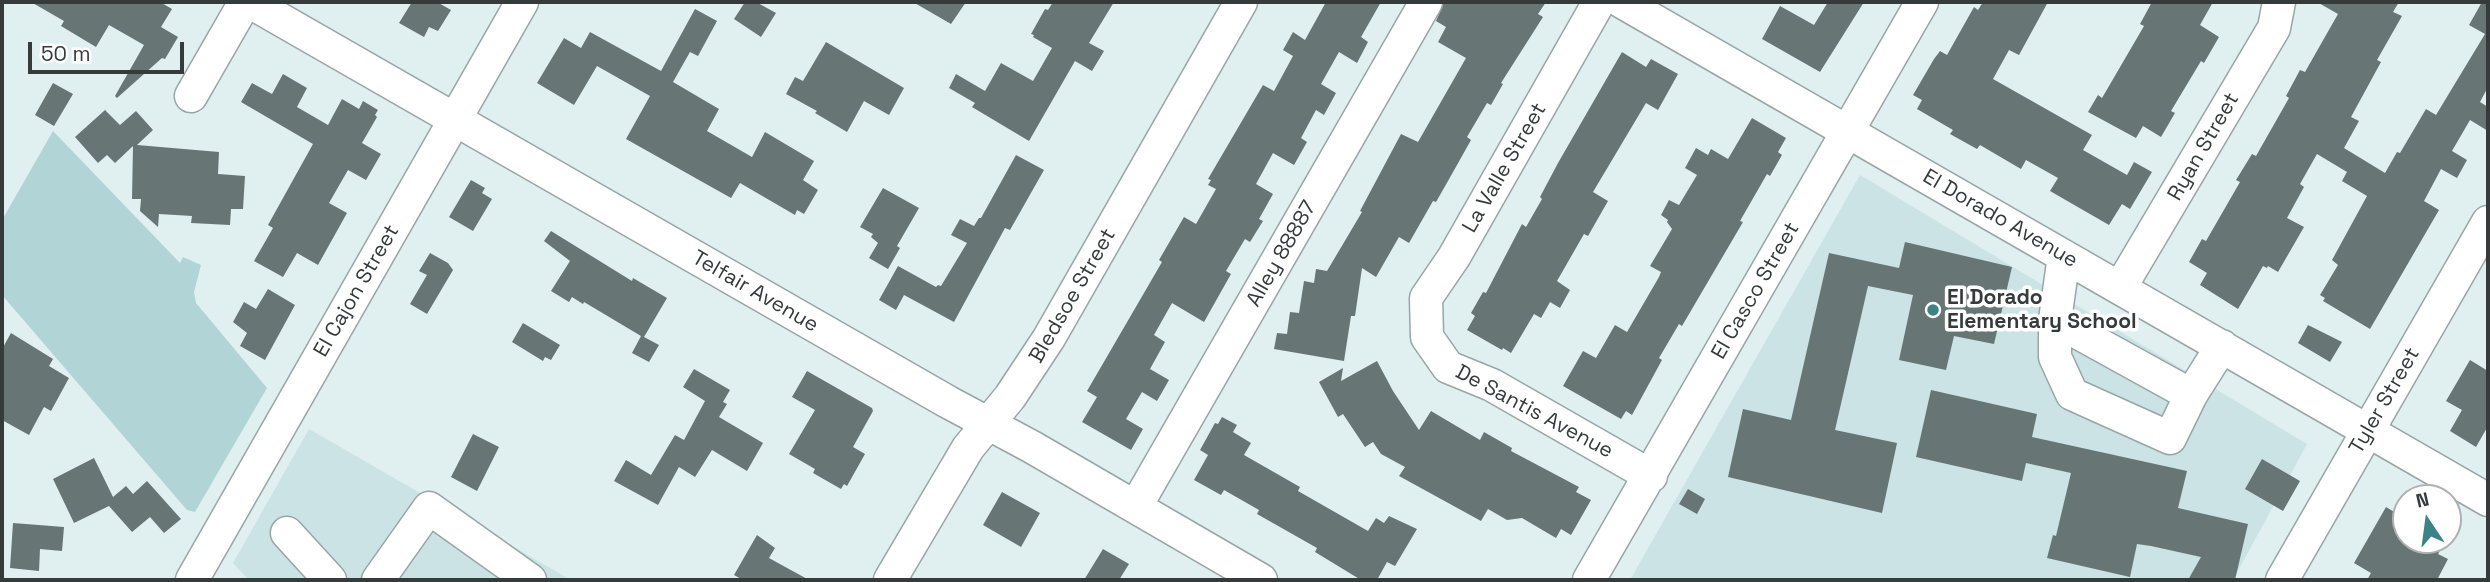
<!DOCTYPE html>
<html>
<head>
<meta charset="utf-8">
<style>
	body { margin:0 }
	#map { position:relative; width:2490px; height:582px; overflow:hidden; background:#e0eff0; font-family:"Space Grotesk",sans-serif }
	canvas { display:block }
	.frame { position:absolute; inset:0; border:4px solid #353b3b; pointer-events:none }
	.north { position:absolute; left:2392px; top:484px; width:70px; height:70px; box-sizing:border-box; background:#fff; border:2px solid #aeb1b1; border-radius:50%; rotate:347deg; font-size:19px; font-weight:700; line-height:28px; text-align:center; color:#353b3b }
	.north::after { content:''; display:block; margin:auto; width:24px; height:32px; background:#3b8387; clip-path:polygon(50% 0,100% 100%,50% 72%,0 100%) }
	.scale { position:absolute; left:28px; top:42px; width:156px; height:32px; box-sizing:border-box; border:4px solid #353b3b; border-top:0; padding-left:9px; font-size:21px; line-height:24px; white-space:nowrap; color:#353b3b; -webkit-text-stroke:5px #fff; paint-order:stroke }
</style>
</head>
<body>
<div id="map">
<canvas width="2490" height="582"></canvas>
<div class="frame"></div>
<div class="north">N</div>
<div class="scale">50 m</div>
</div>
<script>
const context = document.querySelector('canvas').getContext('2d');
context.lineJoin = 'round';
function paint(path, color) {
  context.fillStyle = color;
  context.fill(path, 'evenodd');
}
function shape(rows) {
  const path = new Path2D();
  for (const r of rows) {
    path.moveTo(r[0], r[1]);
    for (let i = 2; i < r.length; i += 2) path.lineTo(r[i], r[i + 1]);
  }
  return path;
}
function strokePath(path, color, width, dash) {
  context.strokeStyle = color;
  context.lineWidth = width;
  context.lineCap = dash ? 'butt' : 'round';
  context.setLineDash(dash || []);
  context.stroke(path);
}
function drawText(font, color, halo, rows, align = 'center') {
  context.font = font + ' "Space Grotesk",sans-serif';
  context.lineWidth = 7;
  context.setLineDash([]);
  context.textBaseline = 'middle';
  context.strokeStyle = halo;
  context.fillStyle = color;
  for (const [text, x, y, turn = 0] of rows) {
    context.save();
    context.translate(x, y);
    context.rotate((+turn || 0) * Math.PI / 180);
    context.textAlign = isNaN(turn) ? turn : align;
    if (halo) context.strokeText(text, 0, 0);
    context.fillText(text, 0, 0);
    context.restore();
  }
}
const built = shape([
	[1860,175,2307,444,2233,580,1630,580],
	[309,429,571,580,249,580,233,563]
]);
const green = shape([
	[53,131,180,263,183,257,201,265,194,292,196,303,267,388,195,512,187,510,2,295,2,220]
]);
const building = shape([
	[31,2,160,2,172,9,161,27,178,37,165,59,162,58,117,98,115,96,144,45,109,25,96,47,61,26,64,21],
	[412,2,437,2,451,10,438,31,429,27,424,37,399,23],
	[745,2,756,2,776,13,761,37,734,19],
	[913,2,966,2,951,24],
	[1053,2,1114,2,1089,43,1104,51,1092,71,1075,61,1029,141,972,107,975,103,949,88,956,74,985,91,1001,63,1033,81,1052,48,1033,37,1034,35,1031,34,1045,9,1048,10],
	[1326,2,1381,2,1361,37,1368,42,1357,63,1339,52,1321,84,1336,93,1324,115,1316,110,1301,138,1307,142,1294,165,1273,153,1256,184,1273,194,1259,219,1263,221,1250,242,1245,239,1226,271,1231,274,1204,322,1172,303,1154,335,1165,342,1150,369,1169,380,1157,401,1142,392,1126,419,1143,429,1131,450,1082,422,1097,397,1087,391,1162,262,1159,260,1184,217,1196,224,1216,189,1208,185,1211,180,1208,179,1263,85,1274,91,1293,56,1283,50,1293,32,1305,40],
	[1444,2,1546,2,1538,14,1543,17,1501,83,1503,84,1491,105,1487,103,1467,137,1471,140,1448,181,1436,202,1433,201,1409,243,1399,237,1376,277,1362,268,1355,316,1351,316,1344,361,1274,349,1277,333,1287,334,1290,312,1299,313,1304,281,1314,283,1316,269,1327,271,1362,212,1360,211,1401,134,1418,142,1466,58,1438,42,1446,27,1436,21],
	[1828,2,1864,2,1820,72,1762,39,1780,6,1814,25],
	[1983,2,2048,2,2019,55,2009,50,1993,79,2092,135,2083,150,2127,175,2134,162,2152,172,2130,209,2122,204,2109,225,2050,191,2058,178,2026,160,2021,169,1980,145,1977,149,1950,134,1953,130,1917,109,1922,100,1913,95,1934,59,1940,51,1947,55,1974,7,1978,10],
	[2152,2,2213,2,2200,25,2219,37,2204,63,2201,61,2171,111,2175,113,2161,137,2143,126,2136,138,2088,112,2098,95,2102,98,2144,26,2140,24],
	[2317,2,2399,2,2393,12,2402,16,2377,60,2381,62,2351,117,2359,121,2344,148,2385,173,2397,152,2400,153,2426,109,2436,115,2485,34,2469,25,2482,2,2488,2,2488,87,2480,102,2488,107,2488,131,2470,120,2452,151,2467,160,2457,178,2441,169,2424,201,2439,210,2370,329,2323,301,2325,298,2320,295,2338,265,2332,260,2367,196,2342,181,2347,172,2317,154,2300,184,2304,187,2287,218,2304,227,2278,272,2268,266,2267,268,2263,266,2238,309,2200,285,2207,273,2189,262,2202,239,2206,241,2240,182,2236,180,2252,154,2256,156,2289,98,2286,96,2300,70,2305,72,2338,14],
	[695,9,717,21,698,56,690,52,673,82,719,109,707,131,752,157,765,132,814,161,803,180,818,190,804,214,797,210,795,215,740,183,731,198,626,139,650,96,597,66,574,105,537,83,564,38,581,48,590,32,661,71],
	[826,42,904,88,889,115,864,101,847,132,815,113,817,111,786,94,795,77,803,81],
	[1622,52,1646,67,1651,59,1678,74,1658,110,1646,103,1593,192,1608,201,1588,236,1584,234,1557,281,1570,290,1560,308,1550,302,1541,318,1534,314,1511,353,1503,348,1502,350,1467,330,1475,316,1471,313,1483,292,1486,293,1522,224,1526,227,1542,199,1540,197,1558,163],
	[283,74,307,88,297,107,328,125,342,99,359,109,363,101,378,110,375,115,377,117,362,143,381,154,366,180,348,170,329,203,347,213,318,265,297,253,283,277,254,261,273,228,268,225,313,144,241,102,252,83,272,94],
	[53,83,73,94,54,126,35,115],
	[105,110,120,125,136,111,153,130,137,145,219,152,218,174,245,176,243,209,231,209,230,225,191,223,192,216,159,214,158,227,140,211,141,199,132,199,133,146,115,163,107,155,98,163,75,137],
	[1752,118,1786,138,1778,152,1782,155,1770,176,1767,174,1740,221,1743,222,1682,326,1679,324,1659,358,1662,360,1632,415,1626,411,1621,419,1563,386,1583,351,1596,358,1615,325,1627,332,1659,277,1661,272,1650,266,1672,229,1667,222,1668,220,1661,215,1669,200,1679,205,1697,175,1685,168,1696,148,1708,155,1711,149,1728,159],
	[1016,155,1044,170,1010,230,1005,228,954,322,904,295,896,310,879,300,898,266,936,287,938,285,941,286,967,243,951,235,960,219,974,226,979,218,981,218],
	[471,180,485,188,482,193,492,199,473,231,449,217],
	[883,188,919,208,897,246,900,248,888,269,869,258,878,243,871,237,873,234,860,227],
	[551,231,632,281,633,278,667,298,644,337,659,345,649,362,632,353,641,336,584,302,583,304,572,297,569,302,551,291,570,261,544,241],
	[1905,242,2012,267,1994,344,1954,336,1946,370,1899,360,1913,295,1868,286,1835,430,1897,443,1882,513,1728,477,1743,409,1791,420,1829,253,1899,268],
	[430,253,448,263,453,270,427,314,410,304,427,275,419,271],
	[268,289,295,305,265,360,240,346,247,333,233,322,244,302,256,309],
	[523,323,560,345,551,360,545,357,543,361,512,342],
	[2308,325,2342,342,2330,362,2298,343],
	[11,333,53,359,49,366,69,378,51,411,44,407,29,435,2,420,2,349],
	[2470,360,2488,371,2488,426,2476,447,2450,431,2462,410,2446,401],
	[1377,361,1393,391,1419,430,1431,411,1480,440,1484,432,1512,448,1511,451,1579,487,1576,492,1591,500,1571,535,1561,529,1556,538,1522,518,1507,520,1488,509,1481,521,1399,476,1405,467,1381,454,1373,442,1365,447,1343,414,1338,417,1319,382,1343,368,1341,381],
	[694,369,730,390,723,402,727,404,719,417,763,443,747,471,712,450,695,477,679,467,658,505,614,481,626,460,651,475,675,435,684,440,705,401,683,387],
	[807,371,872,408,873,411,853,447,865,454,847,486,844,484,841,489,813,473,815,469,789,454,815,410,792,397],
	[1931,390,2037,414,2032,437,2187,471,2178,508,2248,524,2235,580,2188,580,2201,557,2151,546,2137,544,2130,577,2047,558,2053,535,2056,536,2071,473,2026,463,2022,481,1916,457],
	[1222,417,1237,425,1233,432,1251,443,1244,455,1300,487,1298,491,1368,531,1376,518,1384,523,1389,516,1417,529,1395,566,1387,562,1377,580,1361,580,1315,552,1317,548,1257,514,1259,510,1224,490,1221,495,1194,480,1208,455,1200,450,1215,423,1218,424],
	[473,434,499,447,477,491,451,477],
	[94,458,113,497,126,486,133,494,147,481,181,519,164,533,150,517,132,532,109,506,74,523,53,479],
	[2262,459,2300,481,2283,511,2245,489],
	[1688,489,1705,499,1697,514,1679,504],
	[1002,492,1040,513,1021,547,983,525],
	[2386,507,2406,519,2406,540,2446,540,2438,554,2448,559,2437,580,2367,580,2371,573,2354,563],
	[13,523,64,527,62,551,40,549,39,571,10,568],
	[757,535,775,548,769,558,809,580,743,580,734,575],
	[1103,549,1129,564,1119,580,1084,580]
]);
const minor = shape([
	[250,2,948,402,1032,447,1261,580],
	[1599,2,1454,257,1426,298,1427,337,1448,367,1492,385,1651,476],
	[1622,2,2488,500],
	[191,96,245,2],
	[2064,256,2055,320,2055,357,2072,394,2170,438,2191,395,2222,346],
	[2120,288,2274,28,2279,2],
	[2055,320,2191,395],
	[1136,506,1426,2],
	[287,533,330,580],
	[192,580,522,2],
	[378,580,429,508,530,580],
	[890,580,968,448,1010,397,1049,338,1241,2],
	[1589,580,1922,2],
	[2282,580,2488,222]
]);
const markers = [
	[1933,310,7,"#3b8387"]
];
const streetNames = [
	["Ryan Street",2204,147,-60],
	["La Valle Street",1505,168,-60],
	["El Dorado Avenue",2000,219,30],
	["Alley 88887",1282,254,-60],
	["El Cajon Street",357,291,-60],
	["El Casco Street",1756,291,-60],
	["Telfair Avenue",755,292,30],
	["Bledsoe Street",1073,296,-60],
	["Tyler Street",2385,401,-60],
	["De Santis Avenue",1534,412,28]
];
const poiNames = [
	["El Dorado",1947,298],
	["Elementary School",1947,322]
];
paint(built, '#cbe3e4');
paint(green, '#b1d5d6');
paint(building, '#677575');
strokePath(minor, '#98a6a7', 35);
strokePath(minor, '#fff', 32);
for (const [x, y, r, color] of markers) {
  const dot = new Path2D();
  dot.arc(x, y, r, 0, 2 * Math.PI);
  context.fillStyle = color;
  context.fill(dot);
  strokePath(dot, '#fff', 2.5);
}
drawText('21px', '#353b3b', '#fff', streetNames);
drawText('bold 21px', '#353b3b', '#fff', poiNames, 'left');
</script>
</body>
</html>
